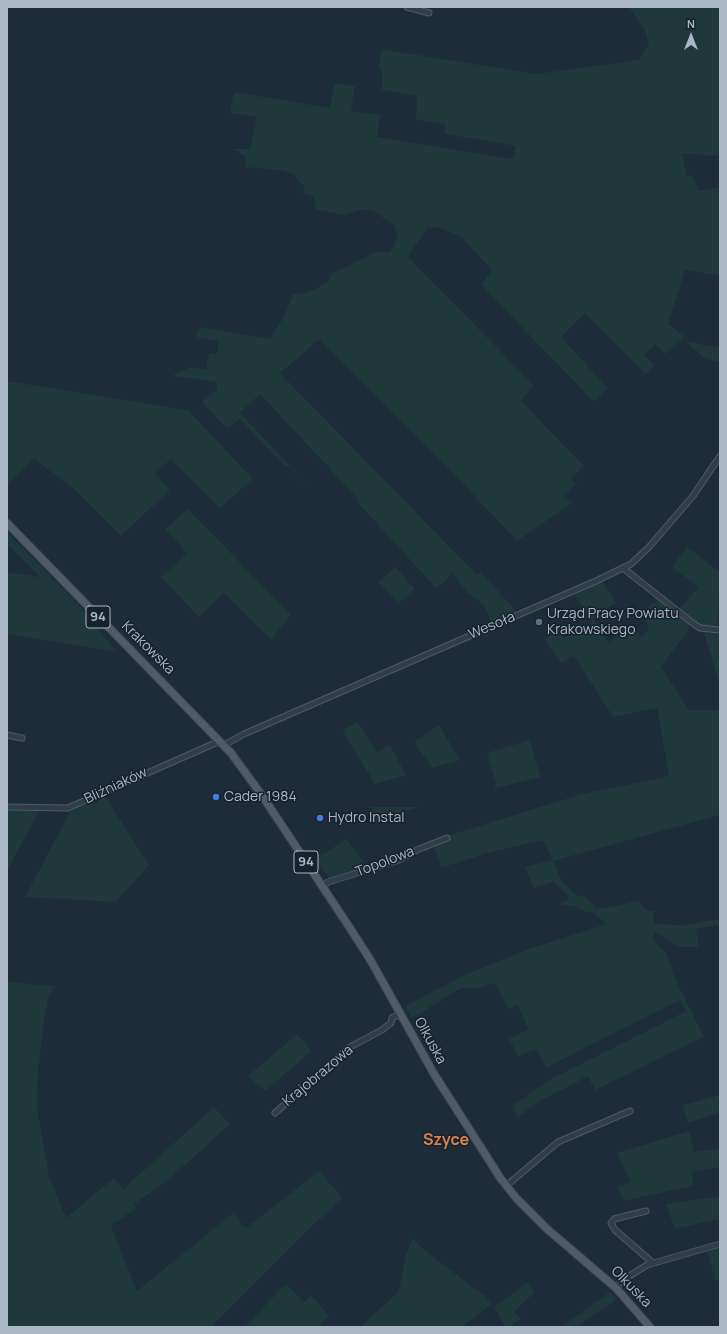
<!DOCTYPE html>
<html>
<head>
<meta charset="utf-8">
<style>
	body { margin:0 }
	#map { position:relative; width:727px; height:1334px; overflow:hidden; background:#1e2b38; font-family:Manrope,sans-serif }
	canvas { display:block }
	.frame { position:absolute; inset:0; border:8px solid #abb7c5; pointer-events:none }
	.north { position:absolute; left:671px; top:16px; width:40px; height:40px; -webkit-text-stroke:3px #17222c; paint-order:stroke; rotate:0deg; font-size:11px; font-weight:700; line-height:16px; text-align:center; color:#abb7c5 }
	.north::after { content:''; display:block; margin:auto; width:14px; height:18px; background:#abb7c5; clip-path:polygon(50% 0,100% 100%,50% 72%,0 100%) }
</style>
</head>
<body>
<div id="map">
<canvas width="727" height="1334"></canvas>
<div class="frame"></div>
<div class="north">N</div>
</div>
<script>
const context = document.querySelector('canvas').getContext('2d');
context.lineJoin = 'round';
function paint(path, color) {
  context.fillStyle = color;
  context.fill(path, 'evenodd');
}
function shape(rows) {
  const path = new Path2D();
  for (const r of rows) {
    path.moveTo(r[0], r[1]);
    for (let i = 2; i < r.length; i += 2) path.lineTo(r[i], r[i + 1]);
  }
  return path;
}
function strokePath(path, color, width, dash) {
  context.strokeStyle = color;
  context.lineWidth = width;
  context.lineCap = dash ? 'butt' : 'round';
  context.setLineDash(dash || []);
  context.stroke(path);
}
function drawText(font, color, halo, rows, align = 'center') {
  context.font = font + ' Manrope,sans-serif';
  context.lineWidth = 3;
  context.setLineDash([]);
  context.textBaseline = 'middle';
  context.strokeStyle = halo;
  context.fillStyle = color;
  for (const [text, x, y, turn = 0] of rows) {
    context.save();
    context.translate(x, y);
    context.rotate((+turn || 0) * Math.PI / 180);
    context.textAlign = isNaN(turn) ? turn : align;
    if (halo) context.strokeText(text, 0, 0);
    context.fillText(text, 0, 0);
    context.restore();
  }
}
const green = shape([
	[629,7,720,7,720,155,712,156,682,153,687,176,692,175,699,191,720,187,720,276,685,270,668,324,685,337,665,354,655,344,644,355,655,365,646,374,585,313,561,337,608,388,594,402,481,285,492,270,460,236,436,227,427,228,408,257,534,385,521,401,584,466,571,478,577,484,563,496,571,504,517,541,450,470,319,340,280,373,476,574,481,572,516,611,491,622,484,605,468,593,453,574,437,588,434,586,358,503,359,500,260,394,240,413,316,494,288,466,286,467,240,419,227,429,202,402,217,389,217,382,172,376,190,367,206,370,209,353,216,354,219,341,196,337,200,327,270,339,285,315,293,294,306,293,317,288,328,282,331,274,376,252,389,252,395,245,397,237,395,226,372,210,360,210,345,215,316,210,314,196,303,193,305,188,294,175,284,171,246,167,245,156,233,149,250,149,257,117,230,113,234,92,330,108,334,83,355,86,351,111,380,115,377,137,513,159,516,146,444,134,445,124,416,120,417,96,382,90,382,70,379,69,381,49,536,74,639,60,649,45,645,31],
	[685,341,720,348,720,362,705,359],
	[7,381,188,410,253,479,220,508,171,459,155,474,170,490,121,536,72,487,34,459,7,486],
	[188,509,291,615,271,640,224,593,199,617,161,577,187,553,165,529],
	[7,532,77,603,117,652,7,634,7,572,40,577,7,544],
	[687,547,720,572,717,632,720,632,720,685,703,630,690,624,689,629,661,667,689,710,720,710,720,815,553,861,561,880,576,895,585,897,596,908,606,908,638,901,647,910,655,911,653,915,655,924,682,925,720,919,720,924,696,929,699,947,678,947,655,932,652,939,667,954,674,976,704,1037,595,1090,588,1076,540,1101,518,1117,512,1106,551,1079,686,1011,680,1000,546,1068,537,1049,518,1056,509,1039,529,1029,517,1005,508,1009,495,983,478,988,461,988,411,1019,406,1006,460,977,529,949,607,924,592,912,586,912,574,906,559,905,569,899,568,895,553,882,533,888,525,867,553,860,543,840,491,852,441,868,434,845,437,839,582,794,669,776,657,708,613,717,574,656,561,663,545,639,558,631,564,638,592,622,574,594,602,581,616,603,593,618,608,642,633,626,641,637,649,629,642,611,659,599,677,613,698,587,672,567],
	[395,567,415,589,399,603,378,582],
	[357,722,377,752,390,745,406,775,375,784,342,730],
	[439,725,460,760,432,768,414,742],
	[530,740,540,777,493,789,496,784,487,753],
	[105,796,149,865,116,902,25,897,70,812],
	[371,807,419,807,375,820],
	[7,810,39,811,7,871],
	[346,839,367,867,329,879,316,859],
	[7,982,54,986,48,999,44,1020,38,1074,37,1108,49,1176,66,1218,114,1178,123,1189,214,1107,230,1124,195,1156,164,1183,134,1204,136,1208,111,1226,137,1291,233,1213,246,1228,319,1171,343,1198,311,1227,211,1327,7,1327],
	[297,1034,312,1051,265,1091,248,1076],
	[720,1095,720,1113,688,1123,683,1105],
	[689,1131,694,1152,720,1148,720,1167,692,1172,693,1186,624,1201,617,1187,631,1182,617,1153],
	[720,1196,720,1219,675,1229,666,1204],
	[413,1238,424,1250,485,1296,492,1304,462,1327,360,1327,394,1296,399,1290,406,1255],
	[720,1246,720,1280,715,1281,707,1250],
	[528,1282,535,1292,514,1312,521,1319,510,1327,505,1327,494,1307],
	[286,1284,305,1302,311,1295,329,1316,318,1327,244,1327],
	[610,1292,617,1299,577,1327,561,1327]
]);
const minor = shape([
	[407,7,429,13],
	[623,568,694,624,700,628,720,630],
	[7,735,22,738],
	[224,745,244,734,596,581,631,564,649,547,693,496,720,456],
	[7,807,68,808,220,741],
	[322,887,328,882,399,860,419,849,447,838],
	[275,1113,350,1047,382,1030,391,1023,392,1018,400,1014],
	[506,1186,558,1142,630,1111],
	[646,1211,614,1219,611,1223,615,1230,653,1263],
	[616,1288,623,1280,647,1265,720,1244]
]);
const major = shape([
	[7,523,231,753,261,794,350,928,371,961,434,1074,501,1179,517,1199,546,1228,616,1288,650,1327]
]);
const markers = [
	[539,622,4,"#5c6f8a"],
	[216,797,4,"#3f7fe0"],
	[320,818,4,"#3f7fe0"]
];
const shields = [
	[98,617,24],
	[306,862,24]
];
const shieldNames = [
	["94",98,617],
	["94",306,862]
];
const poiNames = [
	["Urząd Pracy Powiatu",547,614],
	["Krakowskiego",547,630],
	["Cader 1984",224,797],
	["Hydro Instal",328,818]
];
const streetNames = [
	["Wesoła",492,626,-23],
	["Krakowska",148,648,45],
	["Bliźniaków",116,786,-25],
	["Topolowa",385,862,-21],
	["Olkuska",430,1041,61],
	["Krajobrazowa",318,1076,-40],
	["Olkuska",631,1287,46]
];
const quarterNames = [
	["Szyce",446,1141]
];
paint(green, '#1f3839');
strokePath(minor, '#4f5a66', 7);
strokePath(major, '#3b4651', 9);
strokePath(minor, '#313d48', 5);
strokePath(major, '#4f5c68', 7);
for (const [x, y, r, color] of markers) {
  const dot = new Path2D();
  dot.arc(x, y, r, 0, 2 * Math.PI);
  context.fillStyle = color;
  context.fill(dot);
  strokePath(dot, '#17222c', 1.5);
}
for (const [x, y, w] of shields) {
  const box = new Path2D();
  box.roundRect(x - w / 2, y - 11, w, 22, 3);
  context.fillStyle = '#17222c';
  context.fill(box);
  strokePath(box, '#abb7c5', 1);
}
drawText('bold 13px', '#abb7c5', null, shieldNames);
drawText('14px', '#abb7c5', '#17222c', poiNames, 'left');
drawText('14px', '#abb7c5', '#17222c', streetNames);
drawText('bold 16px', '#db8050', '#17222c', quarterNames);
</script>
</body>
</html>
